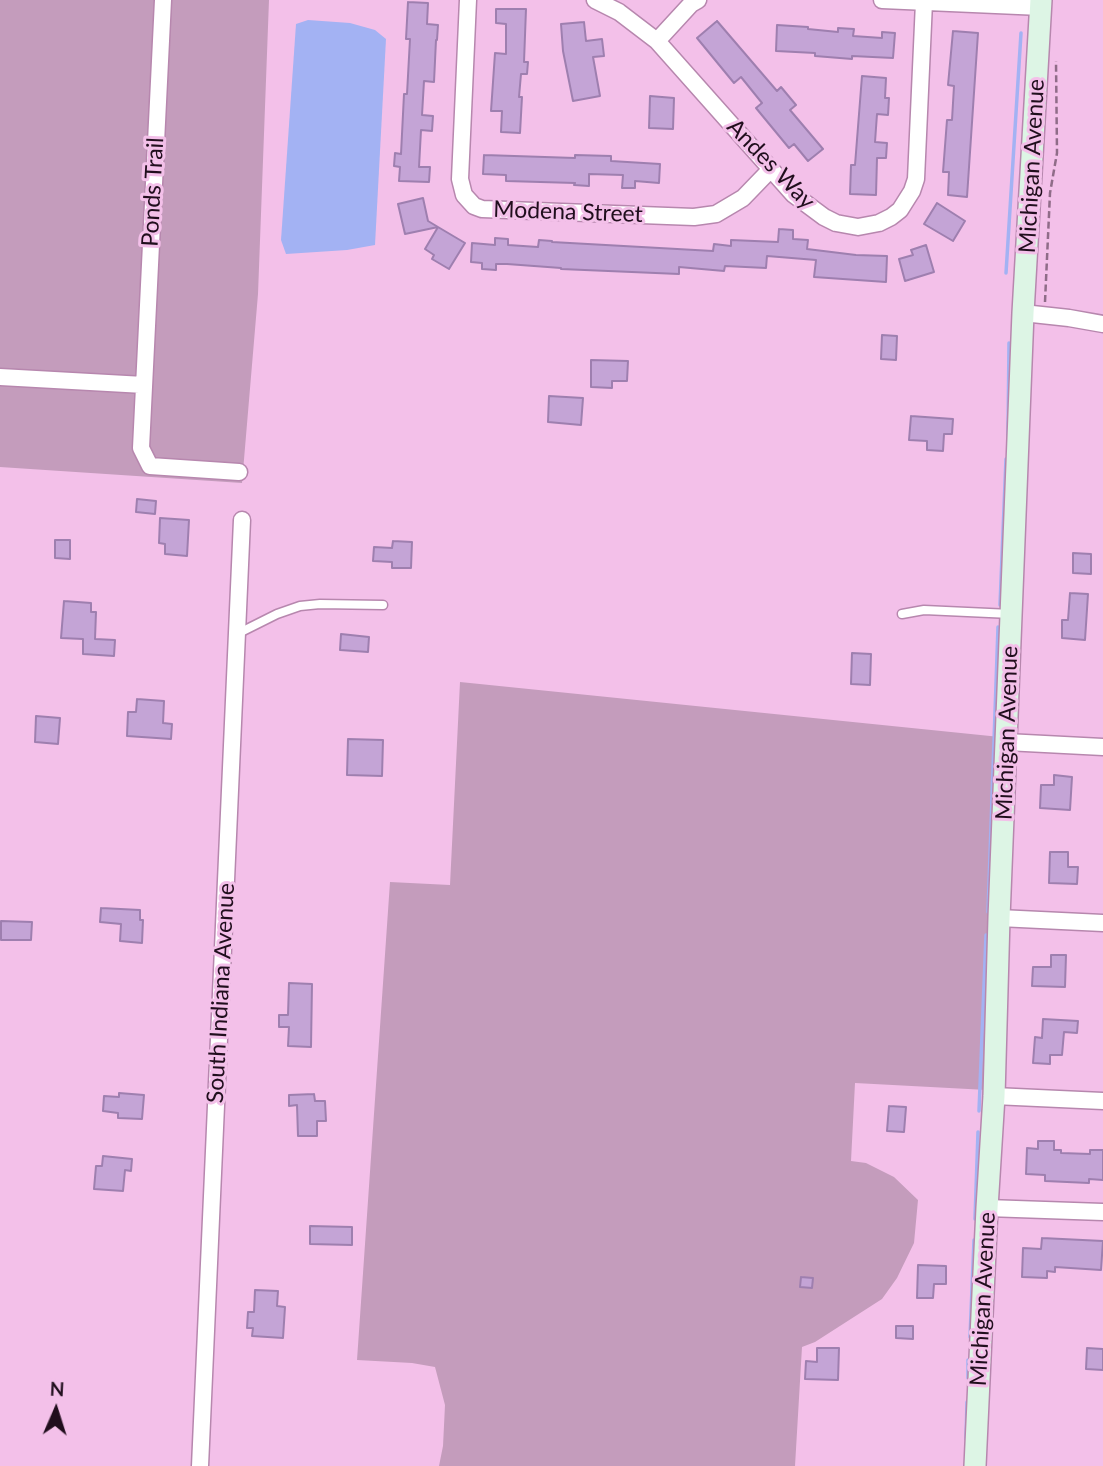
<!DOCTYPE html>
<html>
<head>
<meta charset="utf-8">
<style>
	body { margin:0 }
	#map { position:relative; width:1103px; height:1466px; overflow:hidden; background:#f3c0e9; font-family:Lato,sans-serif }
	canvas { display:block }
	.north { position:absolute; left:21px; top:1375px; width:70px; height:70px; -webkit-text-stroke:5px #f3c0e9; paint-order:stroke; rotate:3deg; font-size:19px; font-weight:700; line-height:28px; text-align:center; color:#200e1d }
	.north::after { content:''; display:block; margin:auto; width:24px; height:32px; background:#200e1d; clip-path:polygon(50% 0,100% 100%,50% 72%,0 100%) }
</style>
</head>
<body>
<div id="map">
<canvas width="1103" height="1466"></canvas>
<div class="north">N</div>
</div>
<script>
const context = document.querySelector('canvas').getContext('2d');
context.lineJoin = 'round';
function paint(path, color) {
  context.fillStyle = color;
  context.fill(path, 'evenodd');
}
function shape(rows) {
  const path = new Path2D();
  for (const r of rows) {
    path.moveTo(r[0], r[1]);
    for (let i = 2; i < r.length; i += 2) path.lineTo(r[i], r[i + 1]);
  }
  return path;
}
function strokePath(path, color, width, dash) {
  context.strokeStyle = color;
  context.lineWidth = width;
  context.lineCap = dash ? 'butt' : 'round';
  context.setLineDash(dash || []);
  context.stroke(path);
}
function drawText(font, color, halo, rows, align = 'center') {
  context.font = font + ' Lato,sans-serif';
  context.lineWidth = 6;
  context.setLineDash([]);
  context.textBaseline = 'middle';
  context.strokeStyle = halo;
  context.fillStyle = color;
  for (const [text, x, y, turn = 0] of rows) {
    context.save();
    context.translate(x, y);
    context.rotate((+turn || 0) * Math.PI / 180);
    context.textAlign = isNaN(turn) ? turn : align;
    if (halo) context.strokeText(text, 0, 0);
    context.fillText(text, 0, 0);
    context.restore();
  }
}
const green = shape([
	[0,0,269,0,258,294,242,483,0,467],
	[460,682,1000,737,987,1090,855,1083,851,1161,866,1163,894,1177,918,1200,914,1243,897,1278,882,1299,815,1342,802,1347,795,1466,439,1466,443,1446,445,1405,435,1367,412,1363,357,1360,390,882,450,885]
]);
const water = shape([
	[308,20,350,23,375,30,386,39,375,245,347,250,286,254,281,240,296,24]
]);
const stream = shape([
	[1006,273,1021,33],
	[1008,436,1009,343],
	[1000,605,1006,459],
	[988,912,998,627],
	[979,1111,986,935],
	[975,1219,978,1132],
	[970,1337,974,1240],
	[968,1378,968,1360],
	[966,1439,967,1402]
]);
const building = shape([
	[408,2,428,3,427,24,438,25,437,40,436,40,434,82,424,81,422,115,433,116,432,131,421,130,419,167,430,167,429,182,399,181,400,167,394,166,395,153,401,154,404,94,407,94,410,39,406,39,408,2],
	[496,9,526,9,524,62,528,62,527,74,521,74,519,97,522,97,520,133,501,132,502,111,491,111,495,53,506,54,506,24,496,23,496,9],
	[717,21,777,91,781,87,796,105,790,110,823,149,808,161,794,144,789,148,756,108,762,103,741,77,734,83,697,38,717,21],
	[584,22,586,41,602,39,604,56,593,57,600,96,573,101,563,51,561,24,584,22],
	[777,25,808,27,808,29,838,32,838,28,854,29,853,36,882,38,882,32,895,33,893,58,852,56,852,59,815,56,815,53,776,51,777,25],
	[953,31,978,33,967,197,948,195,949,172,943,172,947,120,952,120,954,86,948,85,953,31],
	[862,76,886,78,885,98,889,98,888,115,877,114,875,142,887,143,886,158,877,158,876,195,850,194,851,165,855,165,862,76],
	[650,96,674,98,673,129,649,128,650,96],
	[484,155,575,158,575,155,611,156,611,161,660,164,659,183,635,181,635,188,622,188,623,175,589,174,589,186,574,185,575,183,506,181,506,175,483,174,484,155],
	[423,198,428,221,438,227,405,234,398,204,423,198],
	[937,203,965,221,953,241,924,224,937,203],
	[438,227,465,243,449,269,432,259,434,255,425,249,438,227],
	[779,229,793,230,793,239,808,240,807,249,856,255,887,256,886,282,814,277,816,260,767,256,766,268,725,266,724,271,679,267,679,274,561,269,561,268,507,264,496,264,496,270,482,269,482,263,471,262,472,243,495,245,495,238,508,239,508,245,538,247,539,240,552,241,552,242,713,251,714,244,731,246,731,240,778,242,779,229],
	[926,245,934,272,905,281,899,259,913,255,911,250,926,245],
	[882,335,897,336,896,360,881,359,882,335],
	[591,360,628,361,627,381,612,381,612,388,591,387,591,360],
	[549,396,583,398,581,425,548,422,549,396],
	[911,416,953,419,952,434,944,434,943,451,927,450,927,441,909,440,911,416],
	[137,499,156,501,155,514,136,512,137,499],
	[160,518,189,520,187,556,165,554,165,544,159,543,160,518],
	[55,540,70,540,70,559,55,558,55,540],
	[393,541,412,542,411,568,392,568,392,562,373,561,374,547,392,548,393,541],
	[1073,553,1091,554,1091,574,1073,573,1073,553],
	[1070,593,1088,594,1085,640,1062,638,1062,620,1068,620,1070,593],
	[64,601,91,603,91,612,96,612,95,639,115,640,114,656,83,654,83,639,61,638,64,601],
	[341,634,369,637,368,652,340,650,341,634],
	[852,653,871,654,870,685,851,684,852,653],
	[137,699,164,701,163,723,172,724,171,739,127,736,128,712,136,712,137,699],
	[36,716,60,718,58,744,35,742,36,716],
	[348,739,383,740,382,776,347,775,348,739],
	[1054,775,1072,777,1070,810,1040,808,1041,785,1054,785,1054,775],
	[1050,852,1068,852,1068,867,1078,867,1077,884,1049,883,1050,852],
	[101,908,140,910,140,920,143,920,142,943,120,941,121,924,100,922,101,908],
	[1,921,32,922,31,940,1,940,1,921],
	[1051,955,1066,955,1065,987,1032,986,1033,967,1051,967,1051,955],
	[289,983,312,984,311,1047,288,1046,289,1027,279,1027,279,1015,288,1015,289,983],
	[1043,1019,1078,1021,1077,1033,1064,1032,1062,1055,1050,1055,1050,1064,1033,1063,1035,1037,1042,1038,1043,1019],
	[119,1093,144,1095,142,1119,118,1118,118,1113,103,1111,104,1096,119,1097,119,1093],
	[314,1094,315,1101,325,1101,326,1121,317,1121,317,1136,298,1136,297,1105,289,1106,289,1095,314,1094],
	[889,1106,906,1107,904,1132,887,1131,889,1106],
	[1038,1141,1054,1141,1054,1150,1061,1150,1061,1153,1090,1154,1090,1150,1103,1150,1103,1180,1089,1179,1089,1183,1045,1181,1045,1175,1026,1174,1027,1148,1038,1149,1038,1141],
	[103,1156,132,1159,131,1171,125,1170,123,1191,94,1189,96,1166,102,1166,103,1156],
	[310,1226,352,1227,352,1245,310,1244,310,1226],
	[1042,1238,1103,1241,1101,1270,1055,1267,1055,1272,1047,1271,1047,1278,1022,1277,1023,1248,1041,1249,1042,1238],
	[918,1265,946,1266,946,1284,934,1284,933,1298,917,1298,918,1265],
	[801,1277,813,1278,812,1288,800,1287,801,1277],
	[255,1290,278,1291,277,1306,285,1307,283,1338,252,1336,253,1328,247,1328,248,1312,254,1312,255,1290],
	[896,1326,913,1326,913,1339,896,1338,896,1326],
	[817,1348,839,1348,838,1380,805,1379,806,1361,817,1362,817,1348],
	[1087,1348,1103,1349,1103,1370,1086,1369,1087,1348]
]);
const path = shape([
	[1045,302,1050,193,1057,153,1056,61]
]);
const lane = shape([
	[902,614,924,610,1011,614],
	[237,634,277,614,300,606,320,604,383,605]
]);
const street = shape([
	[163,0,141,448,150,466,239,472],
	[468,0,460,179,464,195,474,206,482,209,694,217,716,214,743,198,771,169],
	[595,0,619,12,657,41,793,194,824,217,836,223,858,227,879,223,891,217,900,210,912,191,916,179,924,2],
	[882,0,1041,7],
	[657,41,691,4,698,0],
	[1023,313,1069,318,1103,324],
	[0,377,144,385],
	[1006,742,1103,747],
	[999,918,1103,923],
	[994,1096,1103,1101],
	[987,1208,1103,1212],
	[200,1466,242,520]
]);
const secondary = shape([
	[975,1466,987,1208,994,1096,999,918,1023,313,1041,0]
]);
const streetNames = [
	["Andes Way",771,164,46],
	["Michigan Avenue",1032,166,-87],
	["Ponds Trail",153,192,-87],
	["Modena Street",568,212,2],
	["Michigan Avenue",1007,733,-88],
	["South Indiana Avenue",221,993,-87],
	["Michigan Avenue",983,1299,-87]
];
paint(green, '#c49cbc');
paint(water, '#a3b2f3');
strokePath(stream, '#a3b2f3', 3.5);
paint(building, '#c4a4d6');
strokePath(building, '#9e7faf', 2);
strokePath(lane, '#b787ae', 11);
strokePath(street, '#b787ae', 19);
strokePath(secondary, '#b787ae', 24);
strokePath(path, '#8f6c88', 2.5, [7, 3.5]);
strokePath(lane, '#fff', 8);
strokePath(street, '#fff', 16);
strokePath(secondary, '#ddf5e5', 21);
drawText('23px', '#200e1d', '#f3c0e9', streetNames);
</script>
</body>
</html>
